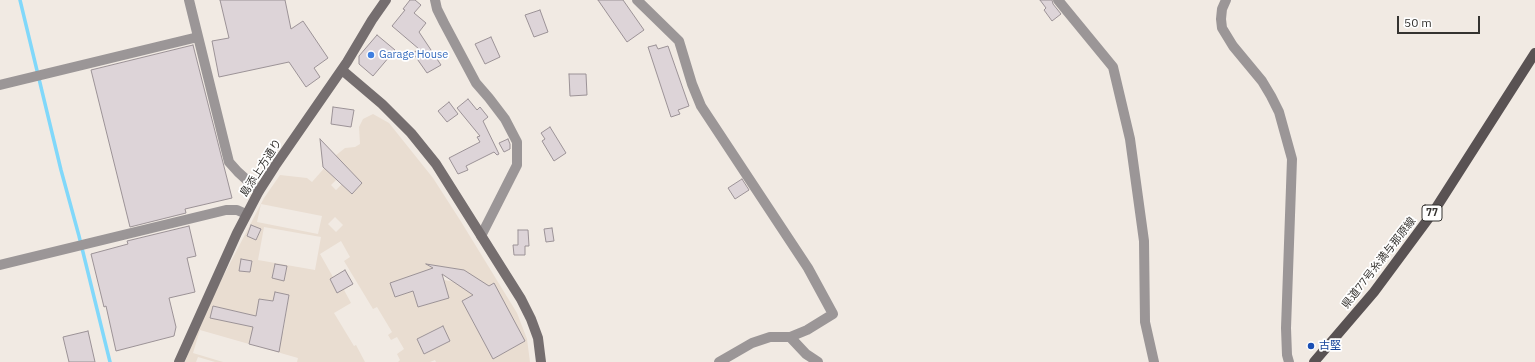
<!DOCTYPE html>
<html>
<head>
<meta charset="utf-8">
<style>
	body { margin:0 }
	#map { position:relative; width:1535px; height:362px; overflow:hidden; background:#f1eae3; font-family:"IBM Plex Sans",sans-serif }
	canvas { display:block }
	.scale { position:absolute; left:1397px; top:16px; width:83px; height:18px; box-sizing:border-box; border:2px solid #353330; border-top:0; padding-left:5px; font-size:12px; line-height:14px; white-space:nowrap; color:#353330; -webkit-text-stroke:3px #fff; paint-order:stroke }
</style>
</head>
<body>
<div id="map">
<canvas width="1535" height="362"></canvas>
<div class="scale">50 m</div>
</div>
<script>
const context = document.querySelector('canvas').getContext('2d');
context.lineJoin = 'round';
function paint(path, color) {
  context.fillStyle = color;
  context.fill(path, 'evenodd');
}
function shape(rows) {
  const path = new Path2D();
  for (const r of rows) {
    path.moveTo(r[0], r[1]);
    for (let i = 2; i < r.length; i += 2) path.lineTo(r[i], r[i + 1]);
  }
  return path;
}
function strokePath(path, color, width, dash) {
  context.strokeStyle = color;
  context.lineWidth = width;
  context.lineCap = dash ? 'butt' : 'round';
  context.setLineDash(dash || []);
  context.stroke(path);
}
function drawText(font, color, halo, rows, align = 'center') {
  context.font = font + ' "IBM Plex Sans","Noto Sans JP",sans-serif';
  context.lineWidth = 3.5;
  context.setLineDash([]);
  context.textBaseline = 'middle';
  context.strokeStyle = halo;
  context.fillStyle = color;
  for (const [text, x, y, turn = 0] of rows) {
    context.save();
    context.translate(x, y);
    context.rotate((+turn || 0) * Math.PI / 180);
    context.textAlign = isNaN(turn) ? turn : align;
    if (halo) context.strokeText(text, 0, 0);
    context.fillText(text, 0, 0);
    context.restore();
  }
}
const built = shape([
	[373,114,389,123,433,178,460,220,517,313,527,339,530,362,436,362,435,360,430,362,398,362,400,360,397,354,404,349,397,337,391,340,388,335,392,332,377,307,373,309,344,261,350,257,341,241,320,254,333,277,345,270,353,284,344,290,351,303,334,313,354,346,356,345,365,362,297,362,298,358,200,330,193,353,223,362,215,362,198,357,196,362,185,362,201,319,264,198,280,175,307,178,312,182,335,156,345,148,355,147,360,144,359,127,363,119],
	[324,167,347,168,362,183,352,194,342,184,336,190,331,185,336,180],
	[261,204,322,216,318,234,257,222],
	[335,217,343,225,336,232,328,224],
	[251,226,261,230,256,240,247,236],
	[264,227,321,237,315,270,258,260],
	[241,259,252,261,250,272,239,271],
	[275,264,287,266,284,281,272,278],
	[440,266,464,270,455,282,444,280,395,297,390,283],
	[444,283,449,298,418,307,413,293],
	[494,284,525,341,493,359,462,301],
	[276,292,289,295,283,333,210,318,213,306,256,316,259,299,273,301],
	[442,326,450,341,424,354,417,339],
	[250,339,264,342,263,348,249,344]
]);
const stream = shape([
	[20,0,61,170,79,236,110,362]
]);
const building = shape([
	[220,0,285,0,291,29,303,21,328,58,314,68,320,77,306,87,289,62,219,77,212,41,229,38,220,0],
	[410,0,415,0,421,5,414,13,426,23,419,32,441,65,427,73,413,53,419,49,392,26,405,10,403,9,410,0],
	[598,0,623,0,644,30,627,42,598,0],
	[1040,0,1052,0,1053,4,1061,14,1052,21,1044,10,1046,8,1040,0],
	[540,10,548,32,534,37,525,15,540,10],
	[377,35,395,50,373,76,359,64,359,56,377,35],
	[491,37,500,57,485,64,475,44,491,37],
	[193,45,232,198,185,209,186,213,130,227,91,70,193,45],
	[656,45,658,49,668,46,689,106,678,110,680,114,671,117,648,47,656,45],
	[569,74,586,74,587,95,570,96,569,74],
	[468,99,477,110,480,107,488,117,483,121,499,154,497,155,494,152,466,166,468,170,458,174,449,158,480,142,477,137,480,136,457,108,468,99],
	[449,102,458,114,447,122,438,111,449,102],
	[333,107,354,110,351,127,331,124,333,107],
	[550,127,566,153,554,161,542,141,545,139,541,133,550,127],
	[320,139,362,183,352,194,323,167,320,139],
	[508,139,510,144,510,149,504,152,499,143,508,139],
	[742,179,749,190,735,199,728,188,742,179],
	[251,225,261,229,256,240,247,236,251,225],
	[189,226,196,256,187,258,195,292,169,298,176,327,174,336,116,351,106,306,104,307,91,254,128,244,127,241,189,226],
	[552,228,554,241,546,242,544,229,552,228],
	[518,230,528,230,529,246,525,246,525,255,514,255,513,245,518,245,518,230],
	[241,259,252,261,250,272,239,271,241,259],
	[275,264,287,266,284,281,272,278,275,264],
	[426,264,464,270,489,286,494,283,525,341,493,359,462,301,473,295,442,274,449,298,418,307,413,291,395,297,390,283,433,268,426,264],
	[345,270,353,284,337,293,330,279,345,270],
	[275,292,289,295,279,352,249,344,253,327,210,318,213,306,256,316,259,299,273,301,275,292],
	[443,326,450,341,424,354,417,339,443,326],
	[88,331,95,362,69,362,63,337,88,331]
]);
const street = shape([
	[189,0,229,162,238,172,259,191],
	[435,0,437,9,444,23,476,83,489,98,505,119,517,142,517,165,481,236],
	[637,0,679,41,692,84,701,106,808,268,833,314,807,330,790,337,770,337,752,343,719,362],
	[1058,0,1113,67,1130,139,1144,241,1145,322,1154,362],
	[1226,0,1222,9,1221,19,1222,28,1233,46,1262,81,1271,96,1279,112,1292,159,1286,328,1287,355,1289,362],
	[0,85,198,37],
	[0,265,226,210,237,210,246,214],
	[790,337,806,354,818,362]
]);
const secondary = shape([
	[342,70,382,104,411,133,436,164,521,299,531,319,538,338,541,362],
	[179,362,237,233,259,191,275,166,347,62,372,20,386,0]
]);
const primary = shape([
	[1314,362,1374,292,1434,211,1535,53]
]);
const markers = [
	[371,55,4,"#3f7fe0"],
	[1311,346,4,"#1a4fb4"]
];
const shields = [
	[1432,213,20]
];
const shieldNames = [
	["77",1432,213]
];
const shopNames = [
	["Garage House",379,55]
];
const streetNames = [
	["島添上方通り",261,168,-57],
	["県道77号糸満与那原線",1379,263,-52]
];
const transitNames = [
	["古堅",1319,346]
];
paint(built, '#e9ddd1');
strokePath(stream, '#81d8fa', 3.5);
paint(building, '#ddd4d8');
strokePath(building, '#9b9296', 1);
strokePath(street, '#9b9697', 10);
strokePath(secondary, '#756e6f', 10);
strokePath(primary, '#595253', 10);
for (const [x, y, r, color] of markers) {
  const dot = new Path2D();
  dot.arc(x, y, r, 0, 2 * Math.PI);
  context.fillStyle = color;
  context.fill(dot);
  strokePath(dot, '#fff', 1.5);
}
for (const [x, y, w] of shields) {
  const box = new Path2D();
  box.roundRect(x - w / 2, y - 8, w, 16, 3);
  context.fillStyle = '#fff';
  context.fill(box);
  strokePath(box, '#353330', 1);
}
drawText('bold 10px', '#353330', null, shieldNames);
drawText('11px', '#366cbe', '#fff', shopNames, 'left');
drawText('11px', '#353330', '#fff', streetNames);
drawText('11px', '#164399', '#fff', transitNames, 'left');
</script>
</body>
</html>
